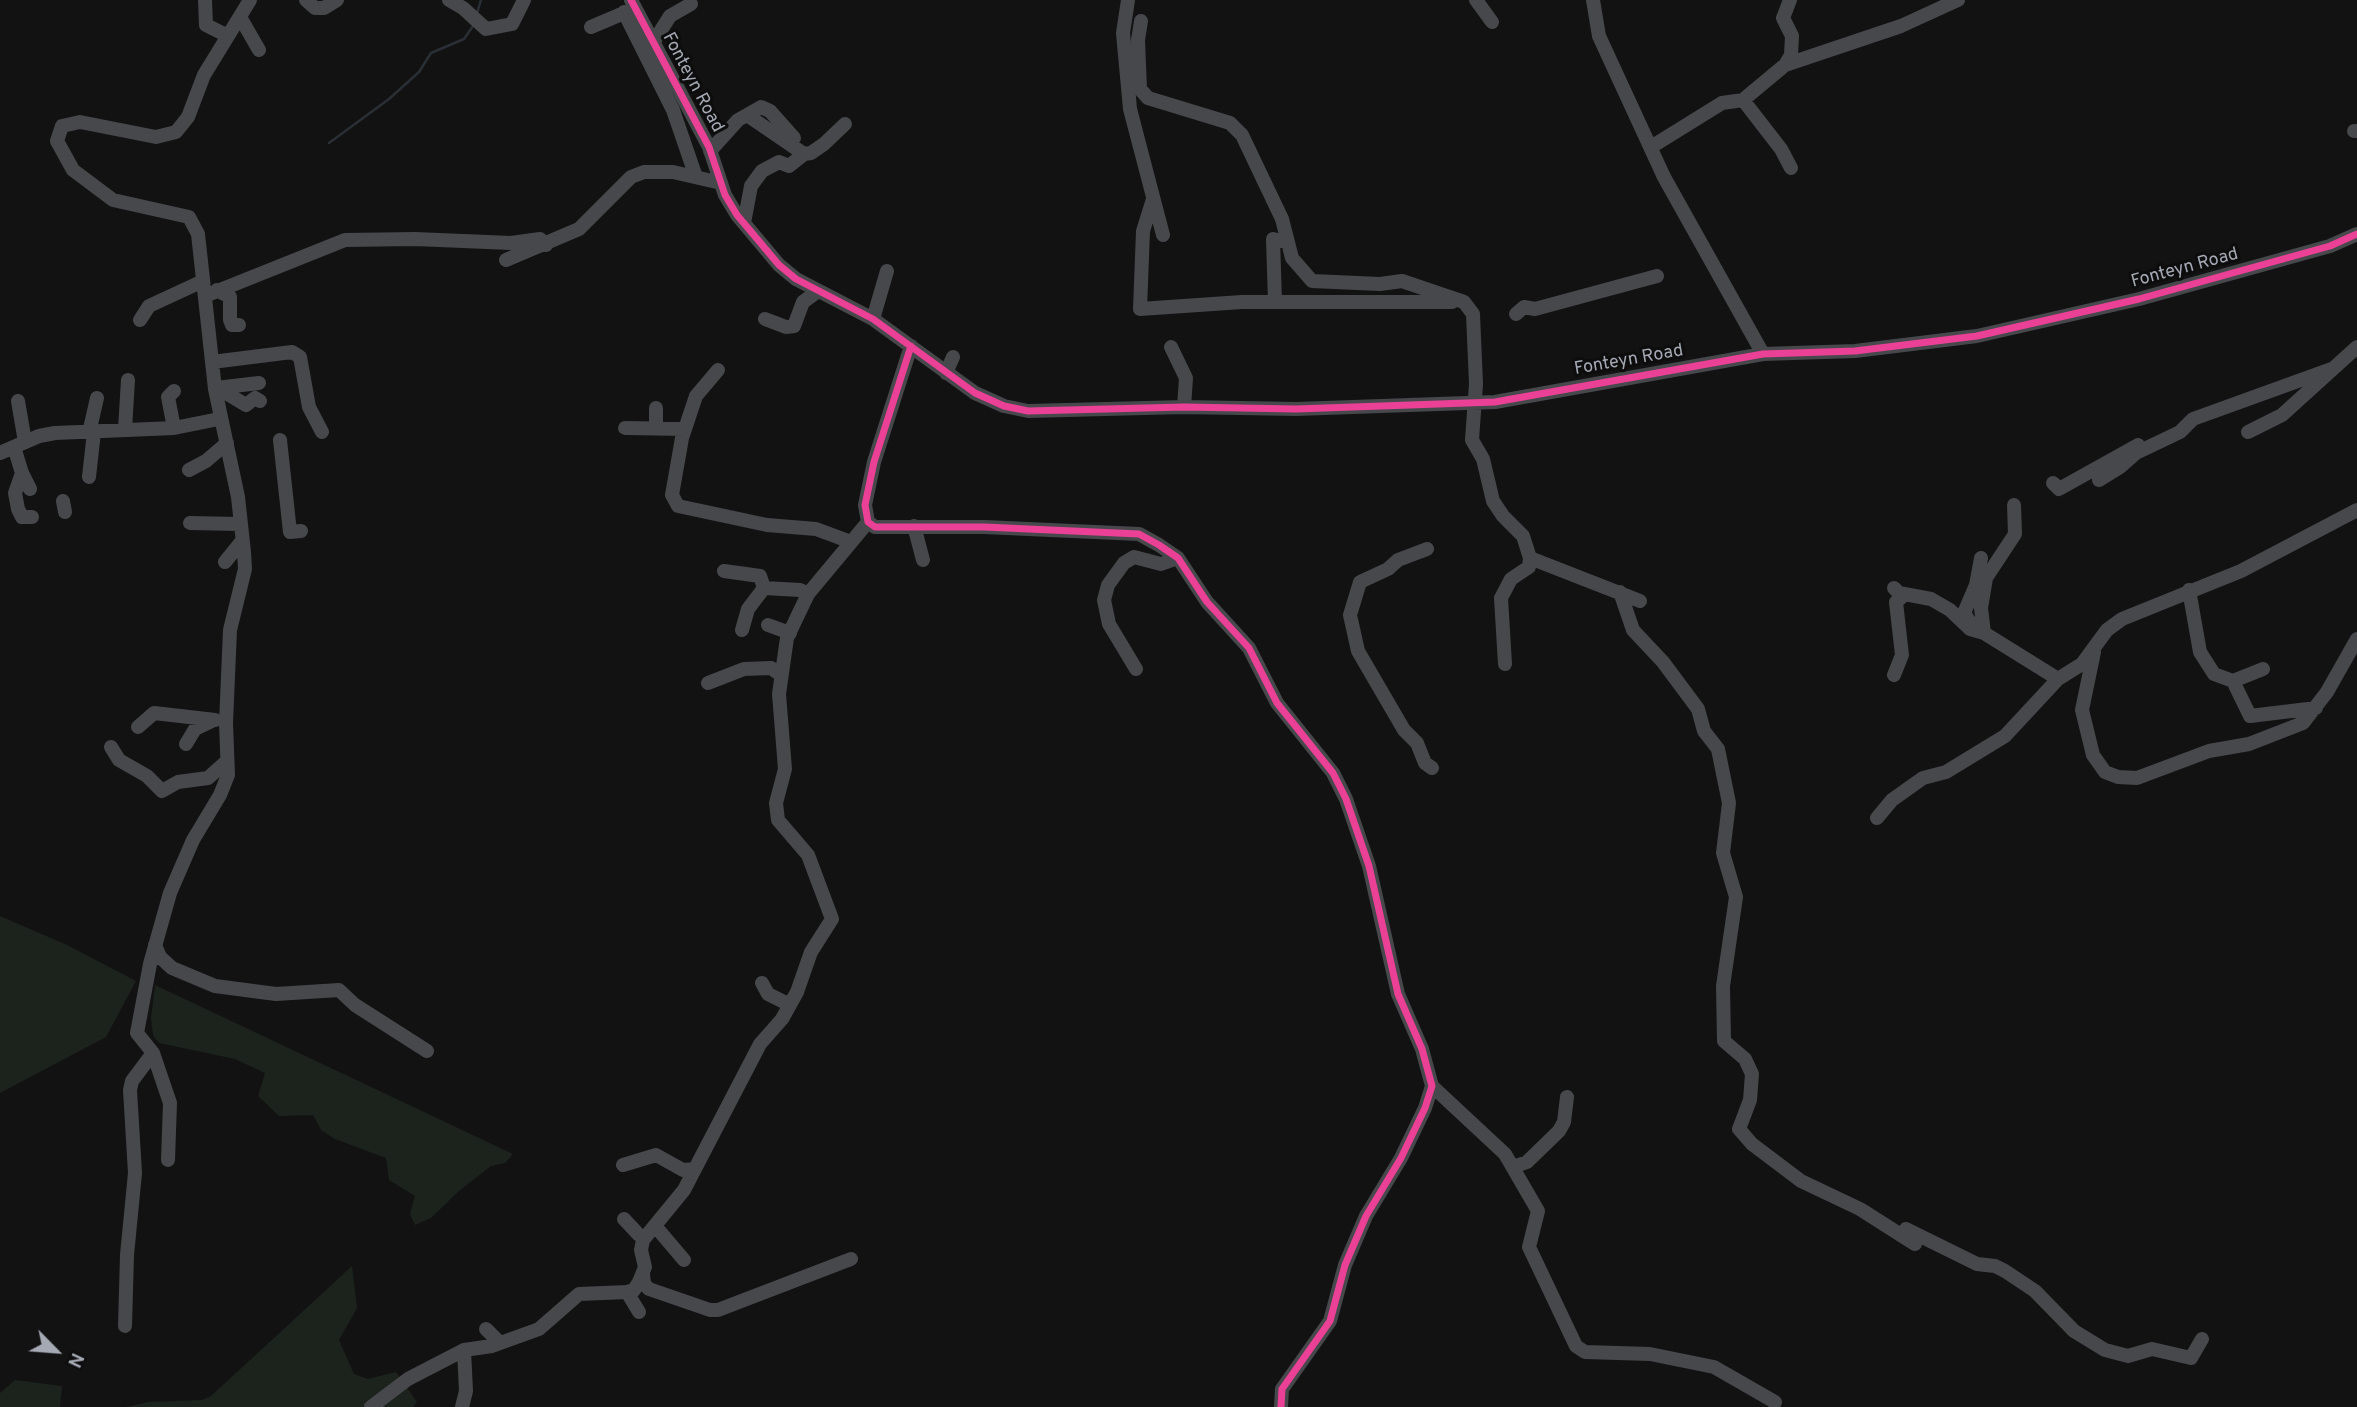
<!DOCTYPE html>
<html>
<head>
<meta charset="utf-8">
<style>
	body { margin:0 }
	#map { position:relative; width:2357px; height:1407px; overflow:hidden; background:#121213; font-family:Overpass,sans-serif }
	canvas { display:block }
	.north { position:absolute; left:21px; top:1316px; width:70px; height:70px; -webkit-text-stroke:5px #0d0d0e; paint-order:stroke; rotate:115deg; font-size:19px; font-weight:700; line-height:28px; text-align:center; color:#a4a9b3 }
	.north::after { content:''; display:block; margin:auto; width:24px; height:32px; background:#a4a9b3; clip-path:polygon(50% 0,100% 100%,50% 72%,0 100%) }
</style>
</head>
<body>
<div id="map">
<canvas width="2357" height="1407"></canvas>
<div class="north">N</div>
</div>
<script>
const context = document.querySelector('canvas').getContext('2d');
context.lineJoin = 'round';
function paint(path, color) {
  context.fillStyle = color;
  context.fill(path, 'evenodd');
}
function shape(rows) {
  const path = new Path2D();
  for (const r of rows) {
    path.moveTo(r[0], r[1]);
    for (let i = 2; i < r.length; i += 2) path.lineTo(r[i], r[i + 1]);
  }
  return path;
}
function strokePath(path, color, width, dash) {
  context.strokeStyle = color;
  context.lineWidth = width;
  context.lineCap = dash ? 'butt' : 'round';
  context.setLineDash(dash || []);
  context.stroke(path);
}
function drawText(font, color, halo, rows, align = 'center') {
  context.font = font + ' Overpass,sans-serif';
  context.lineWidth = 6;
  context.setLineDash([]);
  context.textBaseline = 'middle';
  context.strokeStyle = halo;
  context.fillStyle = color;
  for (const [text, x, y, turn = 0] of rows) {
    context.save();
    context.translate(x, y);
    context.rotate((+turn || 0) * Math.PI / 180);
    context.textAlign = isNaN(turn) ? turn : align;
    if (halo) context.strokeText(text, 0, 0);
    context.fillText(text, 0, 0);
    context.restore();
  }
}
const green = shape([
	[0,916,67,945,136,981,106,1037,0,1093],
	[155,985,513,1154,505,1163,491,1166,459,1191,431,1218,415,1225,410,1214,415,1196,389,1180,386,1158,335,1139,321,1130,313,1115,279,1116,258,1096,265,1073,235,1059,159,1043,153,1035,151,1018],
	[352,1266,357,1308,339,1340,354,1374,368,1379,396,1372,417,1402,413,1407,126,1407,148,1402,202,1400,211,1396],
	[15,1380,62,1386,60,1407,0,1407,0,1393]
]);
const stream = shape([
	[477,13,481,0],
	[329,143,389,99,419,72,431,53,464,39,473,26]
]);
const minor = shape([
	[205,0,206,25,228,36],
	[306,0,315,8,324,8,337,0],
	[449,0,463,8,486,29,512,24,524,0],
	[631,0,709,147,725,195,737,215,779,265,796,279,873,319,975,393,1004,406,1028,411,1184,407,1296,409,1495,402,1763,354,1855,351,1977,336,2139,299,2330,246,2357,234],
	[1128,0,1123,33,1130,109,1163,235],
	[1476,0,1492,22],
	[1593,0,1599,36,1664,177,1763,354],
	[624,12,673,110,696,177],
	[240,17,259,50],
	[1141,21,1138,40,1140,89,1148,98,1230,123,1242,135,1282,219,1292,258,1312,281,1380,284,1402,281,1464,302,1473,314,1476,384,1472,440,1483,459,1493,501,1503,516,1523,536,1530,558,1529,567,1511,579,1501,598,1505,664],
	[591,27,631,10],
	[653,43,670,16,691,4],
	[1785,65,1901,26,1958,0],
	[1743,100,1785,65,1791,55,1792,36,1783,18,1790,0],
	[747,115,761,107,770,111,794,138],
	[2354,131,2357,131],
	[1651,147,1722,103,1743,100,1781,149,1791,168],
	[710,151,738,120,747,115,804,154,811,153,824,144,845,124],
	[1153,199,1143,231,1140,309,1242,302,1452,302],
	[744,223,751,186,762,171,779,162,789,166,804,154],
	[506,260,579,229,631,177,644,172,673,172,721,183],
	[217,290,230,297,230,320,232,325,239,325],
	[205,296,345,240,415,239,511,243,540,239,546,245],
	[1275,302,1273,239,1286,242],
	[1516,314,1524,307,1535,309,1657,276],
	[765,319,786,327,794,326,803,302,818,291],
	[873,319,887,271],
	[140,320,149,306,203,281],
	[911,346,874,462,865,505,868,522,875,527,984,527,1139,534,1159,545,1178,558,1207,602,1249,648,1277,703,1333,773,1346,799,1369,866,1398,994,1422,1049,1432,1086,1425,1108,1401,1158,1366,1216,1345,1265,1330,1321,1282,1389,1281,1407],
	[1171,347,1186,378,1184,407],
	[212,362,292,352,300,357,309,407,322,432],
	[718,370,696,396,682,438,672,495,678,506,767,525,816,529,851,542],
	[946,373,953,357],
	[224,387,226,393,246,405,255,398,260,401],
	[216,388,259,383],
	[174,391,168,397,174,428],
	[18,401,25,442],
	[656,408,656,427],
	[625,428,685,429],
	[125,429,128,380],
	[2248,432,2282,415,2357,347],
	[89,433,97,398],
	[280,440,290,532,301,531],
	[14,447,22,473,15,493,18,509,22,517,32,517],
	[0,453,39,436,55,433,174,428,219,419],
	[189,470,206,461,227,443],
	[22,473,30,489],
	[89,477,94,432],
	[2099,480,2120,467,2136,453,2180,432,2193,419,2334,368],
	[2053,483,2059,489,2138,445],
	[63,501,65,512],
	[190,523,240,524],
	[914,526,923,560],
	[1427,549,1398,560,1388,569,1360,582,1350,615,1358,651,1404,730,1417,743,1425,763,1432,768],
	[1530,558,1640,601],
	[225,562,242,541],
	[724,571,760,576,764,588],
	[1894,588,1899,593,1931,599,1950,610,1970,629,1984,633,2058,679,2082,664,2107,630,2122,619,2241,571,2357,510],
	[2189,590,2200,652,2214,674,2233,681],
	[1620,592,1633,630,1663,662,1698,709,1704,731,1718,749,1729,803,1723,853,1736,897,1723,986,1724,1041,1745,1059,1752,1074,1750,1100,1739,1129,1752,1144,1801,1181,1860,1209,1915,1244],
	[1971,624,1964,613,1976,585,1981,558],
	[768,625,790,633],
	[742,630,748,609,764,588,800,590,808,594],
	[1984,633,1981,608,1986,578,2015,534,2014,505],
	[2094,652,2082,710,2093,755,2105,772,2118,777,2137,778,2209,751,2249,744,2303,723,2327,692,2357,639],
	[1136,669,1109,624,1104,600,1108,585,1124,563,1134,557,1161,564,1178,558],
	[2263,669,2233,681,2250,716,2316,708],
	[1894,675,1902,655,1896,602,1904,595],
	[708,683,744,669,771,668,781,675],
	[138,727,154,713,215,720],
	[186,744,195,729,214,720],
	[111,747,119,760,147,776,162,791,178,782,208,778,227,761],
	[1877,818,1892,800,1923,778,1946,772,2005,736,2058,679],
	[155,945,160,957,172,968,215,986,276,994,339,990,355,1005,427,1051],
	[762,983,768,994,790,1005],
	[1432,1086,1505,1154,1538,1211,1529,1247,1576,1346,1585,1352,1650,1354,1714,1367,1775,1402],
	[168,1160,170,1103,153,1053,137,1033,150,964,170,893,193,840,220,795,228,775,226,723,230,630,245,569,244,552,238,497,215,389,198,234,189,217,113,200,73,170,57,141,62,126,80,122,156,137,176,132,188,117,204,75,250,0],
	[623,1165,656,1155,683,1170,695,1169],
	[1513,1167,1527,1162,1559,1131,1564,1122,1567,1097],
	[624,1219,639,1235],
	[656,1227,684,1260],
	[1906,1229,1977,1264,1995,1266,2005,1271,2035,1291,2074,1331,2105,1350,2128,1356,2152,1349,2191,1358,2202,1339],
	[643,1274,644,1284,649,1289,710,1310,718,1310,851,1259],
	[627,1292,639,1312],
	[125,1326,127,1255,135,1173,130,1090,132,1081,153,1053],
	[486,1329,500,1343],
	[371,1407,408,1379,464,1350,492,1346,539,1329,579,1294,627,1292,634,1290,639,1282,645,1267,641,1250,643,1240,684,1190,760,1044,782,1019,797,992,811,952,832,919,808,855,778,820,776,803,785,769,779,694,787,638,808,594,868,522],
	[462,1407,466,1391,464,1350]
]);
const cycleway = shape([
	[631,0,709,147,725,195,737,215,779,265,796,279,873,319,975,393,1004,406,1028,411,1184,407,1296,409,1495,402,1763,354,1855,351,1977,336,2139,299,2330,246,2357,234],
	[911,346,874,462,865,505,868,522,875,527,984,527,1139,534,1159,545,1178,558,1207,602,1249,648,1277,703,1333,773,1346,799,1369,866,1398,994,1422,1049,1432,1086,1425,1108,1401,1158,1366,1216,1345,1265,1330,1321,1282,1389,1281,1407]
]);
const streetNames = [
	["Fonteyn Road",692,83,62],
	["Fonteyn Road",2185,269,-15],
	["Fonteyn Road",1629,361,-10]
];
paint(green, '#1c231d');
strokePath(stream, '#292f35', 2.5);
strokePath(minor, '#47484b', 14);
strokePath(cycleway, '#ea4096', 7);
drawText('18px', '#a4a9b3', '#0d0d0e', streetNames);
</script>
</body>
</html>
